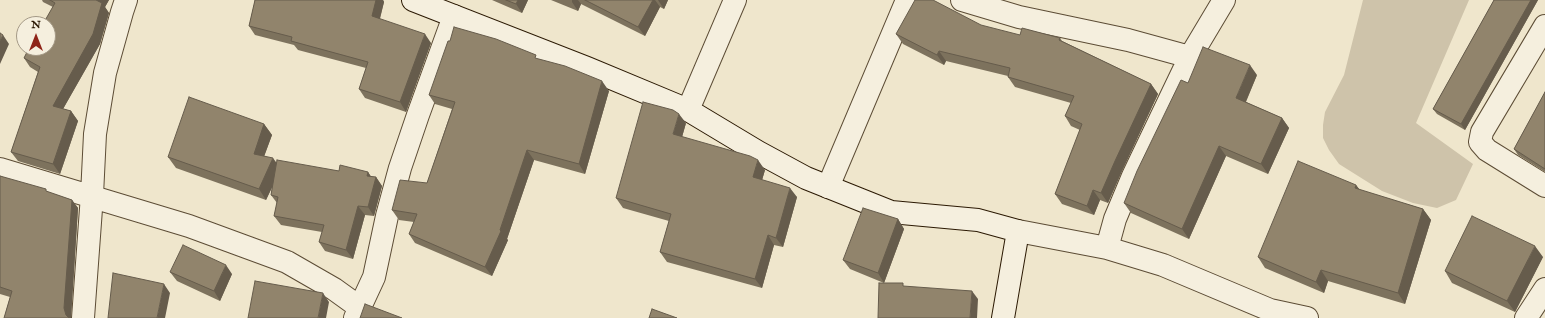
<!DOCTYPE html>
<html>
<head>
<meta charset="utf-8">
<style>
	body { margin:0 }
	#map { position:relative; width:1545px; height:318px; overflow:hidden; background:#efe6cc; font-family:"IM FELL English",serif }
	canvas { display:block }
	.north { position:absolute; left:16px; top:16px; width:40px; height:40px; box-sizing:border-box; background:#f5efde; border:1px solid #a49986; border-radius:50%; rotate:0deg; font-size:11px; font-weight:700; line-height:16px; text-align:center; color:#2b1903 }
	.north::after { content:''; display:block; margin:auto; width:14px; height:18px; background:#8f2418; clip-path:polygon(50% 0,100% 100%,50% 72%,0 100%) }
</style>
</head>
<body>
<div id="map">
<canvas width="1545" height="318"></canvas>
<div class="north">N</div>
</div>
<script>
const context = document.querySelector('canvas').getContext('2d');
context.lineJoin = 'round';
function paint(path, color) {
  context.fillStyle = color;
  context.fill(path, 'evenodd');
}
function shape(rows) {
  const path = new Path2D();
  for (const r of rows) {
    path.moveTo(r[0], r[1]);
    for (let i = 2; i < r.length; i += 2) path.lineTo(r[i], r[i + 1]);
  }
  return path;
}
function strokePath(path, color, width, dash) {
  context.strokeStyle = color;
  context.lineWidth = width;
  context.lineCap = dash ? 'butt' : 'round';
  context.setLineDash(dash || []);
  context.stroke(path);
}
const green = shape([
	[1363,0,1469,0,1416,123,1473,164,1456,200,1437,208,1413,203,1382,191,1339,164,1329,150,1323,138,1323,125,1325,112,1344,75]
]);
const street = shape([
	[962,0,1019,17,1128,40,1190,57,1133,176,1115,219,1107,248],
	[1545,26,1482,132,1480,142,1487,150,1545,186],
	[1190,57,1224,0],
	[688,110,735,0],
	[0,169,189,226,287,262,334,289,359,307],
	[828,187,907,0],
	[1018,231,1107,248,1163,265,1270,310,1307,318],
	[83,318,92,195,95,134,105,73,122,12,126,0],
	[355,318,374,277,387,216,400,168,418,115,454,16],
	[1526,318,1545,289]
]);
const secondary = shape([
	[413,0,587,68,688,110,758,152,806,178,891,212,978,220,1018,231,1003,318]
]);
const wall = shape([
	[42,0,109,0,105,7,109,13,100,44,63,109,71,111,78,121,60,174,18,161,11,152,38,72,30,67,24,58,53,7,43,2],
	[255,0,383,0,384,2,380,19,431,43,406,112,365,98,359,89,366,68,298,50,294,45,255,35,249,26],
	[492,0,528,0,522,13],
	[551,0,668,0,664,9,660,7,645,36,581,4,578,11],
	[1494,0,1538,0,1465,130,1437,114,1433,109],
	[896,34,1020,35,1060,38,1062,41,1151,84,1158,94,1122,171,1108,203,1100,200,1094,215,1062,204,1055,194,1080,130,1071,126,1065,116,1071,103,1015,87,1008,77,1008,76,946,61,944,65,903,44],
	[539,59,609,91,585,174,534,160,507,239,508,240,492,276,415,243,409,234,414,222,399,220,392,210,427,183,452,109,435,104,429,95],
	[1257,75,1246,102,1282,118,1289,128,1268,174,1226,156,1189,239,1131,213,1124,203],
	[1545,92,1545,172,1518,155,1514,149],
	[686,123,682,137,765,170,762,180,797,197,783,247,774,245,762,288,667,262,660,252,669,221,623,208,616,198],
	[264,124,272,135,264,156,277,163,339,171,368,172,371,177,376,177,382,186,374,216,365,215,353,259,325,251,319,242,322,232,281,225,274,216,277,203,271,195,272,187,266,200,176,168,168,157],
	[0,176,72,200,78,208,71,318,4,318,10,297,0,294],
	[1356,185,1360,190,1423,209,1431,220,1405,304,1328,281,1324,293,1265,268,1258,257],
	[898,219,904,229,884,283,850,269,843,260],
	[1543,257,1515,312,1452,283,1445,271],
	[170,272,232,274,220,301,177,281]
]);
const shadedWall = shape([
	[96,0,109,0,105,7,109,13,100,44,59,116,53,106],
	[376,0,383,0,384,2,378,25,372,16],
	[518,0,528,0,522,13,516,4],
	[572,0,578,0,581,4,578,11,572,2],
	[653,0,655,0,660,7,645,36,638,27],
	[658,0,668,0,664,9],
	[1531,0,1538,0,1465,130,1461,124],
	[425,34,431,43,406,112,400,102],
	[3,35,9,44,0,64,0,41],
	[939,51,946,61,944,65,937,55],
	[1250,65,1257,75,1243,108,1236,98],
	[602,81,609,91,585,174,579,164],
	[1151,84,1158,94,1122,171,1108,203,1101,193,1115,161],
	[71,111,78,121,60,174,53,164],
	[679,114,686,123,680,144,673,134],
	[1282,118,1289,128,1268,174,1261,164],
	[264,124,272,135,261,165,254,154],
	[1219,146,1226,156,1189,239,1182,229],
	[527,150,534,160,507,239,508,240,492,276,485,267,500,230],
	[273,158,281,169,266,200,259,189],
	[758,160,765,170,760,187,753,177],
	[368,172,374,181,367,176],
	[376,177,382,186,374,216,368,207],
	[1356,185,1364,196,1355,188],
	[790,188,797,197,783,247,776,238],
	[1093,190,1100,200,1094,215,1087,206],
	[72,200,78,208,71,318,68,318,66,315,64,308],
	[358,206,365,215,353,259,346,250],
	[1423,209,1431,220,1405,304,1398,293],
	[898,219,904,229,884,283,878,273],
	[768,235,774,245,762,288,755,279],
	[1535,246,1543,257,1515,312,1507,301],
	[226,265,232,274,220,301,214,291],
	[1321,270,1328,281,1324,293,1316,282],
	[164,284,170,293,165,318,157,318],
	[972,291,978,299,977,318,970,318],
	[323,293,329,302,326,318,318,318]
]);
const building = shape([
	[50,0,96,0,102,3,93,34,53,106,71,111,53,164,11,152,40,67,24,58,29,48,48,48,48,24,43,24,55,3,50,0],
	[255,0,376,0,372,16,425,34,400,102,359,89,368,62,291,41,292,37,249,26,255,0],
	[506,0,518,0,516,4,506,0],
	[585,0,653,0,638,27,585,0],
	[915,0,933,0,981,25,1020,35,1022,28,1060,38,1059,40,1151,84,1115,161,1101,193,1093,190,1087,206,1055,194,1082,124,1065,116,1074,96,1008,77,1010,68,939,51,937,55,896,34,915,0],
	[1494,0,1531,0,1461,124,1433,109,1494,0],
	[454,27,496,39,536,55,535,58,565,66,602,81,579,164,527,150,500,230,501,231,485,267,409,234,417,214,392,210,400,180,427,183,455,102,429,95,448,41,450,41,454,27],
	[0,33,3,35,0,41,0,33],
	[1203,47,1250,65,1236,98,1282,118,1261,164,1219,146,1182,229,1124,203,1137,171,1181,80,1188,83,1203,47],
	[1545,92,1545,169,1514,149,1545,92],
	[189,97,264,124,254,154,273,158,259,189,168,157,189,97],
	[643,102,673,110,679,114,673,134,750,156,758,160,753,177,790,188,776,238,768,235,755,279,660,252,671,214,616,198,643,102],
	[277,160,339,171,340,165,368,172,367,176,376,177,368,207,358,206,346,250,319,242,324,225,274,216,278,197,271,195,277,160],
	[1298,161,1356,185,1355,188,1423,209,1398,293,1321,270,1316,282,1258,257,1298,161],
	[0,176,46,189,46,191,72,200,64,308,66,315,69,318,4,318,12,291,0,287,0,176],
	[863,208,898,219,878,273,843,260,863,208],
	[1472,216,1535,246,1507,301,1445,271,1472,216],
	[183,245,226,265,214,291,170,272,183,245],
	[113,273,164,284,157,318,108,318,113,273],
	[255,281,323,293,318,318,248,318,255,281],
	[879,283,903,283,903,286,972,291,970,318,878,318,879,283],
	[365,304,402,318,360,318,365,304],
	[652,309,677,318,649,318,652,309]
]);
paint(green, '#cec3aa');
strokePath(street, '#5c4c35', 24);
strokePath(secondary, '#2b1903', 24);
strokePath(street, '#f5efde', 22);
strokePath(secondary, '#f5efde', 22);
paint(wall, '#7d725d');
paint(shadedWall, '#665c4c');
paint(building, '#91846c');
strokePath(building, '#665c4c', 1);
</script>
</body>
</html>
